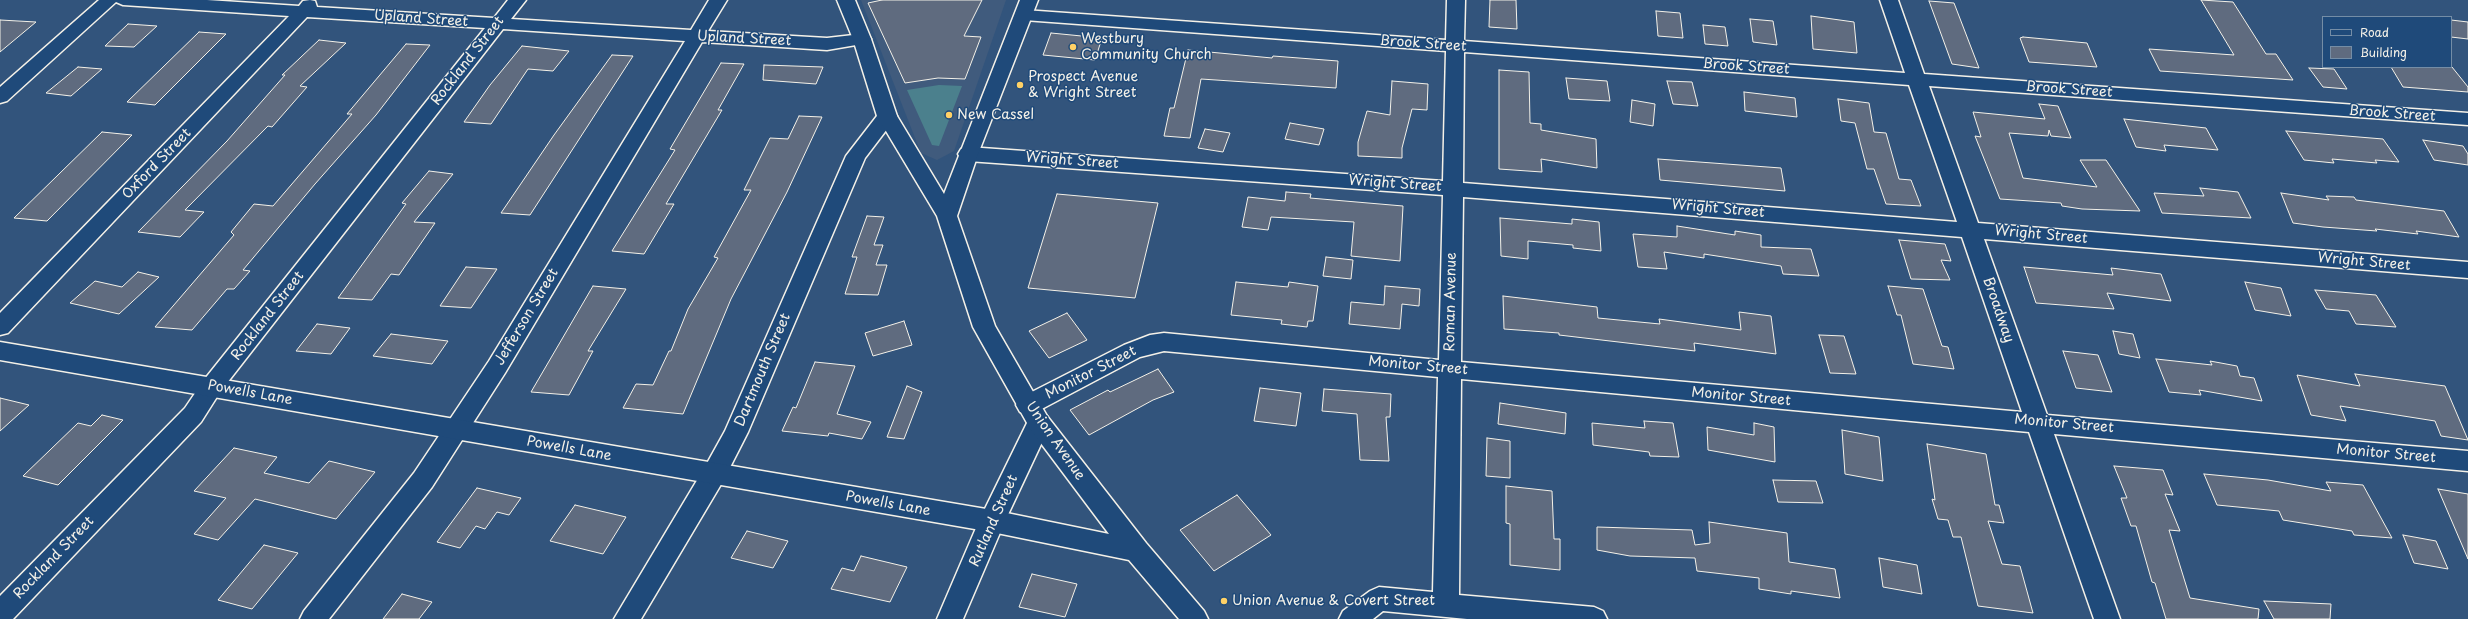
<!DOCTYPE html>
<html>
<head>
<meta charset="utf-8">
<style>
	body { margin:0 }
	#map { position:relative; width:2468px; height:619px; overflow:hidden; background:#32547c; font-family:"Playpen Sans",sans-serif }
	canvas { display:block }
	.legend { position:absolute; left:2322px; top:16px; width:130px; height:52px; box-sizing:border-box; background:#1f4a7a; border:1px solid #748da6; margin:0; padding:5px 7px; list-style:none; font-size:12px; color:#f4f1e8 }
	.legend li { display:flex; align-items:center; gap:8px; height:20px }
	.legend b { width:20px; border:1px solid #748da6 }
</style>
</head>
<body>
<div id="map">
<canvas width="2468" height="619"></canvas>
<ul class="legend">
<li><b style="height:5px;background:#1f4a7a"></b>Road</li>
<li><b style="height:11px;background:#5f6b7f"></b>Building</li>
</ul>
</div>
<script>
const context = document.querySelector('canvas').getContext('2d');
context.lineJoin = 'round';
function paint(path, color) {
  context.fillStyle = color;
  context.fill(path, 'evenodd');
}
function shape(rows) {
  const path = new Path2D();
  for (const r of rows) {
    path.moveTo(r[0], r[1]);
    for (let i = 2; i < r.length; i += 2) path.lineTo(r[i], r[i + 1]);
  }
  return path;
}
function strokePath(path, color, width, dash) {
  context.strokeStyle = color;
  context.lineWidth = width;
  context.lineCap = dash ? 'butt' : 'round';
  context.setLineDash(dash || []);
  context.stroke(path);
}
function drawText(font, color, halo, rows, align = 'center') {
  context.font = font + ' "Playpen Sans",sans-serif';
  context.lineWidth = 3;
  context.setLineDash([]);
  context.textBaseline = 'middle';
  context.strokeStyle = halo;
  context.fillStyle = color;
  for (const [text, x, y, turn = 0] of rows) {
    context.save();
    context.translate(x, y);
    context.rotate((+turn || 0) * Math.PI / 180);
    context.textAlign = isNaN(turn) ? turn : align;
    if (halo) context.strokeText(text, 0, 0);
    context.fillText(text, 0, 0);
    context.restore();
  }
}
const built = shape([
	[861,0,1006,0,954,151,937,160,921,153]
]);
const green = shape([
	[939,85,962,86,939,146,932,145,907,90]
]);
const building = shape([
	[882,0,982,0,964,36,981,37,965,79,938,78,905,83,868,3,882,0],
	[1490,0,1516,0,1517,29,1489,27,1490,0],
	[2201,0,2233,2,2266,54,2276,54,2293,80,2160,71,2149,49,2234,55,2201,0],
	[1929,1,1954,3,1979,68,1952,64,1929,1],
	[1656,11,1680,13,1683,38,1658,36,1656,11],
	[1811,16,1854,22,1857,53,1813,49,1811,16],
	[1750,19,1773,21,1777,45,1753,42,1750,19],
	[0,20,36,22,0,52,0,20],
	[2451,20,2468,22,2468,39,2451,37,2451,20],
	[128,24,157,26,134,47,105,46,128,24],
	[1703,25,1725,27,1728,46,1705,44,1703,25],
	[199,32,226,34,155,105,127,102,199,32],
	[1051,33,1102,38,1095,60,1043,55,1051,33],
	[2023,37,2087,43,2097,67,2029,62,2020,38,2023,37],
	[319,40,346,43,300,86,307,87,272,127,268,126,185,210,204,212,180,237,138,232,227,141,285,75,282,75,319,40],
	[406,44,430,45,376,115,315,184,243,270,250,271,234,289,227,289,192,330,155,327,234,235,231,232,254,204,273,206,352,114,347,114,406,44],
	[522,46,569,51,553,71,528,69,491,124,464,122,490,85,522,46],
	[1188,50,1272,58,1273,56,1338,61,1336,88,1201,79,1190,138,1164,136,1170,108,1174,108,1188,50],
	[612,55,633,56,530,215,501,213,554,135,612,55],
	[721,63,744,64,718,110,722,110,666,204,674,204,644,254,612,251,675,150,670,149,721,63],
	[764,65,823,67,816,84,763,80,764,65],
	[78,67,102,69,71,96,46,93,78,67],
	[2391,67,2452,67,2468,87,2468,92,2403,87,2391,67],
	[2309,68,2334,69,2347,89,2323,87,2309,68],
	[1499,70,1529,72,1530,123,1541,124,1541,130,1596,139,1597,168,1541,159,1542,172,1499,169,1499,70],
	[1566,78,1607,81,1610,101,1569,99,1566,78],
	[1392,81,1428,84,1427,110,1412,109,1402,148,1402,158,1358,156,1358,142,1367,111,1390,115,1392,81],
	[1667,81,1692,82,1698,106,1673,104,1667,81],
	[1744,92,1795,98,1797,117,1745,111,1744,92],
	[1838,99,1869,103,1874,132,1886,133,1899,179,1911,180,1921,206,1886,204,1874,169,1867,169,1855,123,1841,121,1838,99],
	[1632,100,1655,104,1653,126,1630,122,1632,100],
	[2039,104,2058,106,2071,138,2051,136,2049,130,2048,136,2009,133,2023,178,2097,187,2080,160,2106,160,2140,211,2082,209,2062,206,2061,203,2000,199,1975,136,1981,137,1973,112,2045,119,2039,104],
	[799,116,822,117,787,192,731,299,683,414,623,408,636,384,653,385,669,351,671,351,688,309,718,258,714,257,751,190,744,190,770,138,788,139,799,116],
	[2124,119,2206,128,2218,150,2164,145,2166,151,2136,147,2124,119],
	[1290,123,1324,129,1319,145,1285,139,1290,123],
	[1205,129,1230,133,1223,152,1198,148,1205,129],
	[2286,131,2383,139,2399,162,2375,160,2377,163,2332,159,2334,163,2304,160,2286,131],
	[102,132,132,135,47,221,14,218,102,132],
	[2423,140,2463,146,2468,154,2468,165,2434,160,2423,140],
	[1658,159,1781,168,1785,191,1660,180,1658,159],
	[429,171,453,174,414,222,435,223,399,275,391,274,372,300,338,298,406,204,402,203,429,171],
	[2200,188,2238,192,2251,218,2162,213,2154,193,2204,196,2200,188],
	[1286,192,1311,194,1310,198,1403,206,1400,261,1351,256,1354,222,1271,217,1268,230,1242,227,1248,197,1285,201,1286,192],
	[2281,193,2329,200,2326,196,2354,197,2356,200,2444,211,2459,237,2416,231,2418,234,2375,229,2377,231,2323,227,2293,223,2281,193],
	[1057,194,1158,203,1135,298,1028,288,1057,194],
	[867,216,884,217,874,245,883,245,876,265,887,265,878,295,845,294,857,257,852,257,867,216],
	[1500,218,1572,224,1572,219,1599,222,1601,251,1573,248,1573,245,1528,241,1528,259,1501,256,1500,218],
	[1677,226,1735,235,1735,231,1761,235,1761,247,1811,249,1819,276,1783,274,1781,266,1704,254,1704,258,1664,252,1667,269,1638,267,1633,234,1677,237,1677,226],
	[1899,240,1945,244,1951,261,1941,260,1950,280,1911,279,1899,240],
	[1326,257,1353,260,1351,279,1323,276,1326,257],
	[466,267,497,269,471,308,440,306,466,267],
	[2024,267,2113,275,2111,268,2161,274,2171,301,2107,293,2114,309,2036,303,2024,267],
	[138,272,159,277,119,314,70,303,95,281,122,287,138,272],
	[1236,282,1288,287,1289,282,1318,286,1313,321,1308,321,1307,327,1281,324,1282,320,1231,315,1236,282],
	[2245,282,2281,288,2291,316,2255,310,2245,282],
	[593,286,626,289,588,351,593,351,569,395,531,392,593,286],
	[1385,286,1420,289,1419,306,1402,304,1400,329,1349,324,1351,302,1384,305,1385,286],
	[1888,286,1923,289,1942,346,1948,347,1954,369,1913,364,1901,315,1897,315,1888,286],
	[2315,290,2376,295,2396,327,2356,324,2349,311,2326,309,2315,290],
	[1503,296,1597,307,1598,318,1660,324,1659,319,1741,330,1739,312,1771,316,1776,354,1694,343,1695,351,1559,335,1559,333,1504,329,1503,296],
	[1067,313,1087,340,1049,358,1029,331,1067,313],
	[904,321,912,345,873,356,865,333,904,321],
	[317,324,350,328,331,354,296,351,317,324],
	[2113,331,2133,334,2140,358,2119,354,2113,331],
	[391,334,423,338,448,341,432,364,373,356,391,334],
	[1819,335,1844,336,1856,374,1830,373,1819,335],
	[2063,351,2098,355,2112,392,2076,388,2063,351],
	[2156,359,2212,365,2210,361,2237,366,2240,376,2254,378,2262,401,2199,390,2201,395,2169,392,2156,359],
	[815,362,855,366,837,414,871,422,862,439,829,433,828,436,782,431,793,407,796,408,815,362],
	[1158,369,1174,392,1153,400,1089,435,1070,410,1108,390,1110,392,1158,369],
	[2355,374,2445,386,2468,440,2441,436,2435,421,2340,406,2346,421,2311,415,2297,375,2360,386,2355,374],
	[907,386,922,392,904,439,887,437,907,386],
	[1260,388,1301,393,1296,426,1254,421,1260,388],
	[1324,389,1391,394,1390,417,1386,417,1389,461,1360,460,1357,414,1322,411,1324,389],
	[0,398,29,405,0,431,0,398],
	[1500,403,1566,413,1565,434,1498,424,1500,403],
	[102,415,123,420,58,485,23,476,78,423,91,426,102,415],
	[1644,421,1673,423,1679,457,1650,456,1649,452,1593,445,1592,423,1645,428,1644,421],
	[1754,423,1774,427,1775,462,1708,450,1707,427,1754,435,1754,423],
	[1842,430,1879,437,1883,481,1845,474,1842,430],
	[1487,438,1510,441,1510,478,1486,476,1487,438],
	[1927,444,1986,454,1995,505,1999,505,2004,523,1988,521,2002,564,2020,566,2033,613,1978,606,1961,537,1953,537,1948,520,1938,519,1932,499,1935,500,1927,444],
	[234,448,277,457,264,473,309,483,329,461,375,472,336,519,255,499,218,540,194,534,226,498,194,491,234,448],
	[2114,466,2163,470,2173,495,2165,494,2180,531,2169,530,2190,598,2259,609,2258,619,2166,619,2155,583,2152,582,2136,526,2131,526,2121,498,2127,498,2114,466],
	[2204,474,2268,480,2331,491,2326,482,2363,485,2392,538,2354,535,2352,531,2283,520,2279,511,2217,505,2204,474],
	[1773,480,1816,481,1823,503,1778,502,1773,480],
	[1506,486,1552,491,1554,539,1560,539,1560,570,1510,565,1510,524,1506,523,1506,486],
	[477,488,521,498,509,515,497,512,485,529,476,526,460,548,437,542,477,488],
	[2438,489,2468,494,2468,559,2438,489],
	[1237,495,1271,535,1214,571,1180,530,1237,495],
	[575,505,626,517,603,554,550,541,575,505],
	[1709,522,1787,533,1789,562,1835,569,1840,598,1791,591,1791,594,1759,589,1759,578,1697,571,1695,558,1630,556,1597,550,1597,527,1692,530,1695,545,1710,543,1709,522],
	[747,531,788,541,773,568,731,558,747,531],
	[2403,535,2436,541,2448,569,2414,563,2403,535],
	[264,545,298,553,252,609,218,600,264,545],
	[861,556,907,567,890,602,831,589,842,568,854,571,861,556],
	[1879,558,1917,565,1922,594,1883,587,1879,558],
	[1032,574,1077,584,1065,617,1019,607,1032,574],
	[402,594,432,602,419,619,383,619,402,594],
	[2264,601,2331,604,2330,619,2274,619,2264,601]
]);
const street = shape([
	[99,0,207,0,299,6,303,1,310,0,315,1,317,7,494,18,508,0,526,0,511,19,691,30,709,0,727,0,708,31,827,38,862,34,868,35,871,39,868,43,862,44,827,50,702,42,505,373,432,487,329,619,300,619,304,611,414,473,489,361,685,41,503,29,220,392,201,422,13,619,0,619,0,596,185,408,204,380,485,28,307,17,8,333,0,335,0,313,289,16,123,5,116,2,7,101,0,103,0,87,99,0],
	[1447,0,1465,0,1464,41,1905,73,1880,0,1898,0,1924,74,2468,113,2468,125,1929,86,1978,223,2468,262,2468,278,1984,239,2047,415,2468,451,2468,471,2054,434,2120,619,2094,619,2029,432,1461,379,1459,595,1594,607,1603,611,1607,619,1467,619,1383,611,1373,619,1339,619,1343,611,1370,591,1379,587,1433,592,1438,377,1164,351,1140,357,1036,412,1028,414,1020,412,1016,405,1020,398,1124,345,1150,335,1164,333,1439,360,1443,195,968,161,961,159,958,154,961,149,968,147,1443,181,1446,51,1024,20,1018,19,1015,15,1018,11,1024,10,1446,40,1447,0],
	[1464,52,1909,85,1957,222,1463,183,1464,52],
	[1463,197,1962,237,2022,412,1461,362,1463,197],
	[887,110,894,112,897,116,865,158,748,432,723,481,641,619,614,619,705,467,725,431,846,156,880,112,887,110],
	[1039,414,1047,416,1051,423,1005,521,963,619,937,619,979,521,1027,423,1031,416,1039,414]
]);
const secondary = shape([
	[837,0,855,0,871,39,897,116,944,194,1020,0,1038,0,978,154,957,216,995,326,1047,416,1146,543,1204,611,1208,619,1179,619,1129,560,992,532,0,360,0,342,992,510,1109,534,1031,430,973,327,937,216,877,116,853,39,837,0]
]);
const markers = [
	[1073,47,4,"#ffd166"],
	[1020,85,4,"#ffd166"],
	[949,115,4,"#ffd166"],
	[1224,601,4,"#ffd166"]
];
const streetNames = [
	["Upland Street",421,19,4],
	["Upland Street",744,39,3],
	["Brook Street",1423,44,4],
	["Rockland Street",468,61,-52],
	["Brook Street",1746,67,4],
	["Brook Street",2069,90,4],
	["Brook Street",2392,114,4],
	["Wright Street",1072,161,4],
	["Oxford Street",157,164,-46],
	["Wright Street",1395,184,4],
	["Wright Street",1718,209,5],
	["Wright Street",2041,235,5],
	["Wright Street",2364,262,5],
	["Roman Avenue",1451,302,-89],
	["Broadway",1998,310,71],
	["Rockland Street",268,316,-52],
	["Jefferson Street",527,317,-59],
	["Monitor Street",1418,366,5],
	["Dartmouth Street",763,370,-67],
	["Monitor Street",1091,373,-27],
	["Powells Lane",250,393,10],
	["Monitor Street",1741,397,5],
	["Monitor Street",2064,424,5],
	["Union Avenue",1055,441,55],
	["Powells Lane",569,449,10],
	["Monitor Street",2386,454,5],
	["Powells Lane",888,504,10],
	["Rutland Street",994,521,-66],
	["Rockland Street",54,558,-46]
];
const poiNames = [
	["Westbury",1081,39],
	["Community Church",1081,55],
	["Prospect Avenue",1028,77],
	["& Wright Street",1028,93],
	["New Cassel",957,115],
	["Union Avenue & Covert Street",1232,601]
];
paint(built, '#405b7d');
paint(green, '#4b808d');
paint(building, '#5f6b7f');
strokePath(building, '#f4f1e8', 1);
strokePath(street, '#f4f1e8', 3);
strokePath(secondary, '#f4f1e8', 3);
paint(street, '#1f4a7a');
paint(secondary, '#1f4a7a');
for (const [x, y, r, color] of markers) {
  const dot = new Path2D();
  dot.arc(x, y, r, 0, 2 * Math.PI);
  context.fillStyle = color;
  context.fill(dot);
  strokePath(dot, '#1f4a7a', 1.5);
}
drawText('14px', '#f4f1e8', '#1f4a7a', streetNames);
drawText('14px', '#f4f1e8', '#1f4a7a', poiNames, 'left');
</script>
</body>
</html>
